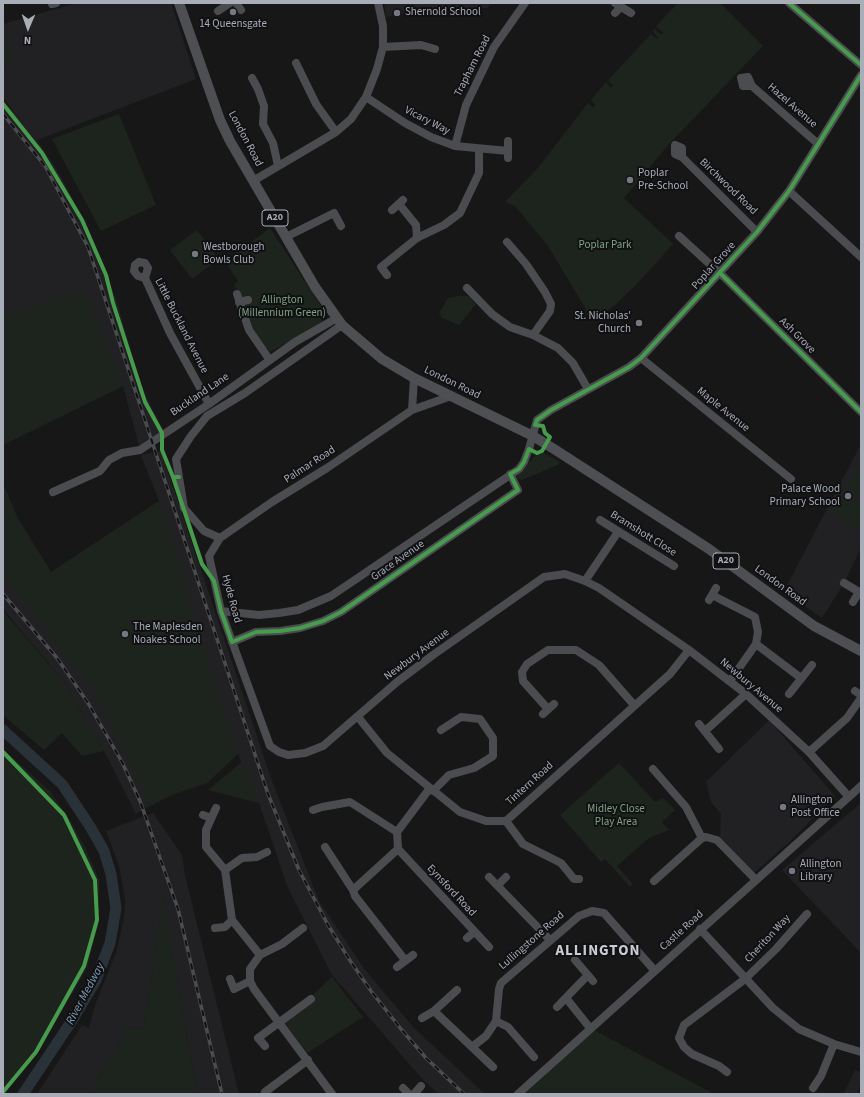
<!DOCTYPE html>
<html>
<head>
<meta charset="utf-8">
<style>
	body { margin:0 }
	#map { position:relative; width:864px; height:1097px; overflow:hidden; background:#171717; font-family:"Source Sans 3",sans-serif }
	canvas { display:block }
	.frame { position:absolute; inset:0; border:4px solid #a8adb8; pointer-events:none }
	.north { position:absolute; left:8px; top:8px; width:40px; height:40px; -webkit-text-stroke:3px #111113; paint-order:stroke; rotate:182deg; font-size:11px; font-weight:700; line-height:16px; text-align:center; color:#a8adb8 }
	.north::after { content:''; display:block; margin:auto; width:14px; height:18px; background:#a8adb8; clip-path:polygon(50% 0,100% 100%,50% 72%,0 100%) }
</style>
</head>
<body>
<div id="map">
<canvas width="864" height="1097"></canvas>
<div class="frame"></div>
<div class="north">N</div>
</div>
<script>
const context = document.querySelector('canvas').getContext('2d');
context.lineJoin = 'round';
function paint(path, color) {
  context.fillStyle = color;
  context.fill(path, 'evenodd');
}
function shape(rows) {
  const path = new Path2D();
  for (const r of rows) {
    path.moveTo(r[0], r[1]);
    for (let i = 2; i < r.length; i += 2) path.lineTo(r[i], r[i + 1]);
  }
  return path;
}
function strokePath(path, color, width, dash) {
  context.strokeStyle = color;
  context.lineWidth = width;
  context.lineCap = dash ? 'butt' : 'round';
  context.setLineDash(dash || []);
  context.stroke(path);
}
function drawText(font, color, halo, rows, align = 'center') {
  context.font = font + ' "Source Sans 3",sans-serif';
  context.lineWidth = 4;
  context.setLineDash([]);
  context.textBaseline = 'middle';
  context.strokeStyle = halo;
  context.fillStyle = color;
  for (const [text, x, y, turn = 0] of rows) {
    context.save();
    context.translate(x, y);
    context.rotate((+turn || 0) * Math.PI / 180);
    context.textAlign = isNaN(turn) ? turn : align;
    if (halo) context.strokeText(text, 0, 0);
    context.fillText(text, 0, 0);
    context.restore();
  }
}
const built = shape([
	[77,3,171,3,196,79,37,140,56,168,86,223,116,299,142,388,163,430,139,446,123,386,3,445,3,100,24,123,3,98,3,24],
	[384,3,491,3,488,8,431,8,386,17],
	[861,444,861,548,844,583,822,618,784,591],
	[161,451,272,781,319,901,363,967,414,1028,485,1094,439,1094,424,1081,332,975,287,886,259,803,238,754,207,783,120,730,150,806,136,814,104,751,65,683,3,609,3,484,17,517,51,572,159,501,141,455],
	[769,720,835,796,788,843,755,872,751,871,720,837,721,814,711,802,706,782],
	[861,803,861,953,782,870],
	[153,813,182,855,185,875,239,1094,200,1094,195,1083,163,900,144,1028,127,1029,89,1094,37,1094,82,1025,89,1028,95,1005,116,953,124,918,125,900,119,866,106,831],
	[855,1070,860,1072,861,1070,861,1083,857,1093,859,1094,844,1093]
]);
const green = shape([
	[678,3,720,3,763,46,670,143,624,198,673,244,636,285,615,305,593,321,548,246,515,206,505,202,537,169,588,103,593,108,595,105,591,100,606,82,611,88,613,86,608,80,651,34,657,39,659,38,653,32,655,29,661,35,663,33,656,26],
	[3,31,5,31,14,62,3,65],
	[119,114,156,205,101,231,52,139],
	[270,228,326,314,321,324,270,352,267,348,265,349,254,334,244,298,234,285,238,281,225,261],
	[197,230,219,259,192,279,170,250],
	[84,291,123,386,3,445,3,318],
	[459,296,468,296,476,304,459,325,442,318,439,313,448,298],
	[539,451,557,460,560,464,522,480,517,479,518,475],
	[861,463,861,497,846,487],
	[3,484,17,517,51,572,159,501,237,754,207,783,172,795,150,806,96,693,3,576],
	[844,492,861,502,861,530,832,512],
	[3,611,65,683,104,751,82,756,62,733,44,750,3,715],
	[3,749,50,791,70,820,85,847,99,879,99,921,87,968,36,1055,4,1094],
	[242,762,259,803,208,790],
	[619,763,655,802,663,798,675,810,662,822,669,830,649,838,617,866,633,884,630,887,605,859,601,862,560,815],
	[163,898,195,1083,200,1094,89,1094,127,1029,144,1028],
	[332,977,363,1017,307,1053,284,1022],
	[594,1030,714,1094,525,1094]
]);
const river = shape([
	[3,730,62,784,91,828,104,851,111,874,116,908,110,943,96,980,73,1019,23,1094]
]);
const minor = shape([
	[236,3,241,10],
	[615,3,631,13],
	[789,3,861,65],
	[52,4,56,3],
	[218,11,230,3],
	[615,13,621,7],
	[383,47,421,45,435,49],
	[296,63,316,104,336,132],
	[252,78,258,89,264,106,263,124,273,143,278,166],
	[752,86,743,86,741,78,748,77,752,86,817,143],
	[366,97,405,123,431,137,455,146,508,151],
	[455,146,466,105,494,47,525,3],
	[682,157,682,148,675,145,675,154,682,157,757,232],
	[508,158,508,141],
	[253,181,336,132,351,119,366,97,377,69,383,47,383,26,378,3],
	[789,191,861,257],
	[399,204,416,225,417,238],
	[392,210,403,200],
	[679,236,724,277,861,412],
	[286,237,334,213,341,226],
	[507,242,526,264,545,292,551,304,550,311,533,335],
	[139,262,145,263,148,268,145,278,138,276,134,271,135,265,139,262],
	[387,275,381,267,417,238,444,225,460,213,479,173,479,149],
	[145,278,170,333,209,404],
	[467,288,492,314,510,327,533,335,558,348,573,363,588,389],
	[237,294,249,330,269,359],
	[239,302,248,300],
	[641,358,791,479],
	[451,396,412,410,327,468,272,502,220,538,209,556,221,611,270,746,279,752,288,755,305,753,323,746,397,682,433,655,544,577,565,574,585,581,599,588,689,650,746,694,809,752,849,797],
	[412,410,414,378],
	[53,492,100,471,109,460,122,453,140,450,209,404,295,342,337,318],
	[600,520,674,566],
	[220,538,204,531,184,508,176,459,191,436,207,416,245,393,342,325],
	[585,581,618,532],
	[844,583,861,593],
	[712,595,755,617,758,632,756,644,730,681],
	[709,600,716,588],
	[853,602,859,592],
	[221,611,259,615,279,613,298,610,331,596,519,469,524,462,529,449,537,420,551,410,629,367,641,358,757,232,789,191,861,75],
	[232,642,256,632,280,631,300,628,323,621,341,612,518,490,510,474],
	[756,644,801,678],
	[855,691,861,695],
	[789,694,812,665],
	[548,709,523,681,522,672,527,664,548,650,576,650,599,665,634,705],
	[543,714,554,704],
	[358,717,387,753,460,812,486,821,506,821,670,674,689,650],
	[699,724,719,749],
	[705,731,746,694],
	[809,752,847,718,861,698],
	[653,769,686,807,702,838],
	[433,791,449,775,474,768,493,756,493,738,480,719,461,717,441,730],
	[216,808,206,830,206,847,225,870,232,920,260,955],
	[313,810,322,807,350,802,397,832],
	[203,815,211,818],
	[506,821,523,844,561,863,574,879,579,879],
	[325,847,353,890],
	[398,849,489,947],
	[225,870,242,858,257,857,267,852],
	[489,877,550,940],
	[654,881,702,838,706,837,717,840,756,880],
	[498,885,506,877],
	[215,928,225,927,232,920],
	[303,928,282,944,260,955,250,969,250,981,254,989,332,1094],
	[700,929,773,1008,799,1029,834,1044,861,1052],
	[467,938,474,932],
	[405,960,355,896,353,890,398,849,397,832,430,788],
	[575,960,593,981],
	[397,967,413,955],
	[230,979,234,989,250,981],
	[566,998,590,1028],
	[557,1007,587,976],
	[434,1011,472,1047],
	[422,1018,434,1011,457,990],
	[496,1021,508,1027,534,1057],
	[265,1046,258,1038,311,999],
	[493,1067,472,1047,486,1036,496,1021,499,989,501,983,579,916,592,911,604,913,655,971],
	[727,1072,719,1066,692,1054,684,1047,679,1038,684,1025,745,979,776,949,807,914],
	[403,1088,409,1094],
	[813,1088,821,1076,834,1044],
	[265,1092,308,1060],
	[414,1094,421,1086],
	[518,1094,861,786]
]);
const major = shape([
	[179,3,220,120,230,141,315,287,342,325,382,359,414,378,533,436,554,449,709,549,814,626,861,651]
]);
const rail = shape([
	[3,114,45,166,88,247,268,794,299,870,328,925,349,959,371,991,401,1029,426,1058,464,1094],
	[3,594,57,658,88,703,122,762,140,801,178,909,222,1094]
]);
const cycleway = shape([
	[789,3,861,65],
	[3,104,42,153,82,220,106,275,113,303,145,402,162,433,162,450,173,477,179,477],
	[720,273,861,412],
	[173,477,202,564,214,581,221,611,232,642,256,632,280,631,300,628,323,621,341,612,518,490,510,474,519,469,524,462,529,449,537,453,542,451,550,437,545,433,543,426,535,425,537,420,551,410,629,367,641,358,757,232,789,191,861,75],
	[3,752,64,815,95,880,97,920,84,966,36,1052,3,1092]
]);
const markers = [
	[233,12,4,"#757880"],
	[397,13,4,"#757880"],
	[630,180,4,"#757880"],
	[195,254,4,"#757880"],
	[639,323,4,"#757880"],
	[848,496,4,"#757880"],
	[125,634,4,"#757880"],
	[783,807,4,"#757880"],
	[792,871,4,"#757880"]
];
const shields = [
	[275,218,26],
	[726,561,26]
];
const shieldNames = [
	["A20",275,218],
	["A20",726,561]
];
const poiNames = [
	["Shernold School",405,13],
	["14 Queensgate",233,25,"center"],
	["Poplar",638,174],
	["Pre-School",638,187],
	["Westborough",203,248],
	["Bowls Club",203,261],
	["St. Nicholas'",631,317,"right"],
	["Church",631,330,"right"],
	["Palace Wood",840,490,"right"],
	["Primary School",840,503,"right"],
	["The Maplesden",133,628],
	["Noakes School",133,641],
	["Allington",791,801],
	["Post Office",791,814],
	["Allington",800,865],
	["Library",800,878]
];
const streetNames = [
	["Trapham Road",473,66,-63],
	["Hazel Avenue",792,106,41],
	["Vicary Way",427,121,27],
	["London Road",245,139,62],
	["Birchwood Road",728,187,44],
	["Poplar Grove",714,266,-48],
	["Little Buckland Avenue",181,326,63],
	["Ash Grove",797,336,45],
	["London Road",452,383,26],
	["Buckland Lane",200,395,-34],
	["Maple Avenue",723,410,39],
	["Palmar Road",310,465,-33],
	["Bramshott Close",643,534,32],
	["Grace Avenue",398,561,-35],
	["London Road",780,586,36],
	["Hyde Road",231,599,75],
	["Newbury Avenue",417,655,-37],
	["Newbury Avenue",751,686,40],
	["Tintern Road",530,784,-42],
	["Eynsford Road",451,891,47],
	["Castle Road",682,931,-42],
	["Cheriton Way",768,939,-47],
	["Lullingstone Road",532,941,-41]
];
const parkNames = [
	["Poplar Park",605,246],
	["Allington",282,301],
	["(Millennium Green)",282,314],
	["Midley Close",616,810],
	["Play Area",616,823]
];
const waterNames = [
	["River Medway",86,994,-62]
];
const districtNames = [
	["ALLINGTON",598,952]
];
paint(built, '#212123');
paint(green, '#1d241e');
strokePath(river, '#2a3239', 11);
strokePath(minor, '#4b4c50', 8);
strokePath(major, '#4d4f52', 10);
strokePath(rail, '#4b4c4f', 3.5);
strokePath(rail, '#111113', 2, [6]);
strokePath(cycleway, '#469c4c', 4);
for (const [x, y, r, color] of markers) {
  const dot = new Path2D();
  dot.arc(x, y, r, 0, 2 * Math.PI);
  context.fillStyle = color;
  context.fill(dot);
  strokePath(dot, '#111113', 1.5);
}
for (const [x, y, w] of shields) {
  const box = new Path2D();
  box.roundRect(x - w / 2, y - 8, w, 16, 3);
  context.fillStyle = '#111113';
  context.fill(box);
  strokePath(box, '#a8adb8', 1);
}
drawText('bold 10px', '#a8adb8', null, shieldNames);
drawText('11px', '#a8adb8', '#111113', poiNames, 'left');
drawText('11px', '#a8adb8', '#111113', streetNames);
drawText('11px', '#7fa381', '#111113', parkNames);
drawText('italic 12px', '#7f9bb3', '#111113', waterNames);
context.letterSpacing = '1px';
drawText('bold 15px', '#c9ccd4', '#111113', districtNames);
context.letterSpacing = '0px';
</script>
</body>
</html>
